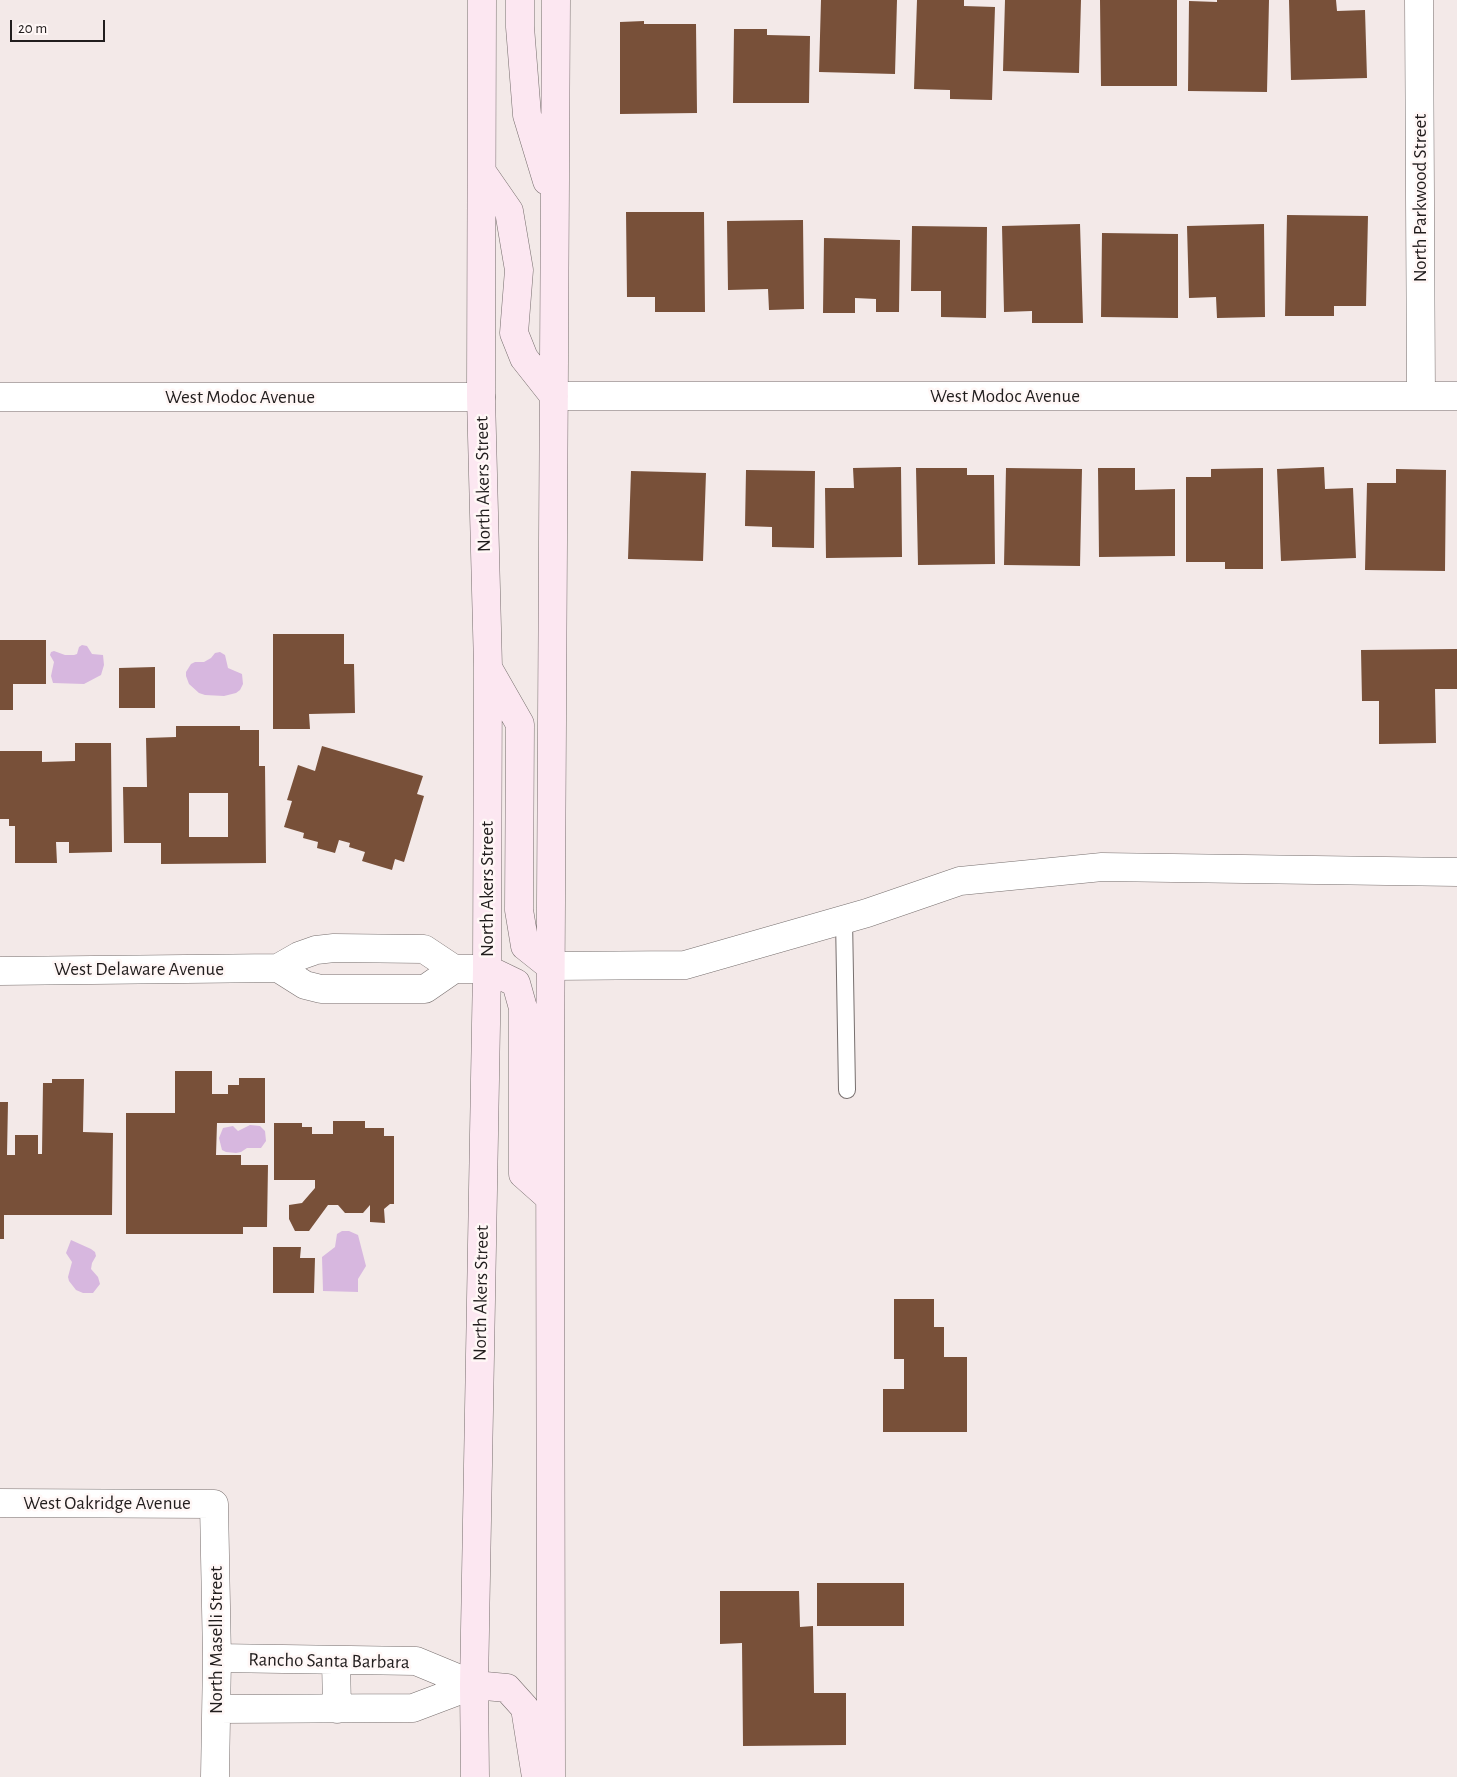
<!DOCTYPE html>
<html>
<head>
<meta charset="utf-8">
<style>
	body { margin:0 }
	#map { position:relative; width:1457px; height:1777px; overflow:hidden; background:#f3e9e8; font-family:"Alegreya Sans",sans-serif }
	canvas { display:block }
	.scale { position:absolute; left:10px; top:20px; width:95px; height:22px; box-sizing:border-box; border:2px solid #211d1d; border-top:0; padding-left:6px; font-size:15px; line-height:18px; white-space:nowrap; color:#211d1d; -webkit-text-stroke:4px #fff7f6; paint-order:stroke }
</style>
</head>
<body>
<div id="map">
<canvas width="1457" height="1777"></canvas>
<div class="scale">20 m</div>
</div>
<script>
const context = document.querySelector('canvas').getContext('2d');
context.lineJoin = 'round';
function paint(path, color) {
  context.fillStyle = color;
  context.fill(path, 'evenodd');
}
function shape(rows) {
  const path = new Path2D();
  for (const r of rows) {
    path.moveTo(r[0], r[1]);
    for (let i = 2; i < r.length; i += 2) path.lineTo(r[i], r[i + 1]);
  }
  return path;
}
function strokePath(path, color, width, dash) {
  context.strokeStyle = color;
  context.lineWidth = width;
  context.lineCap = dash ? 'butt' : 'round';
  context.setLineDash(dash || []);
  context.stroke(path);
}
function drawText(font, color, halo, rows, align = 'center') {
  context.font = font + ' "Alegreya Sans",sans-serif';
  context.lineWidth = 5;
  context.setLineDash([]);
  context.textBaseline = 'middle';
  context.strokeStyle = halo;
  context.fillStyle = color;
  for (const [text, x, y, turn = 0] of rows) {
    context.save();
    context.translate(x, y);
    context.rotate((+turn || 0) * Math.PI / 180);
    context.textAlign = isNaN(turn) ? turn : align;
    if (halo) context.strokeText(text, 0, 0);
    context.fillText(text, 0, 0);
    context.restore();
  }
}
const water = shape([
	[82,645,87,646,92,654,103,655,104,665,101,675,84,684,53,683,51,676,54,662,50,655,51,652,54,651,65,655,74,655,77,654,79,647],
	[220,652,225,655,228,668,242,674,243,684,240,690,236,693,224,696,205,695,199,693,189,684,186,676,186,672,191,664,195,662,204,662,211,658,215,653],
	[250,1125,260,1126,265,1131,266,1141,261,1148,247,1148,241,1152,236,1153,226,1152,222,1150,219,1138,223,1128,233,1126,238,1131],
	[342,1231,349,1231,358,1235,366,1266,358,1279,358,1292,323,1291,322,1257,335,1247,337,1234],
	[71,1240,91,1249,95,1252,96,1256,92,1263,91,1269,98,1277,100,1284,93,1293,83,1293,76,1290,69,1281,68,1277,72,1262,66,1253]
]);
const building = shape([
	[821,0,897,0,895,74,819,72],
	[917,0,964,0,964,6,995,7,992,100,950,99,950,90,914,89],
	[1005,0,1081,0,1079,73,1003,71],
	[1100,0,1177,0,1177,86,1101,86],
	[1217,0,1269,0,1267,92,1188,91,1189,1,1217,2],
	[1289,0,1336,0,1337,11,1365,10,1367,78,1291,80],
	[644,21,644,24,696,24,697,113,620,114,620,22],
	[734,29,767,29,767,35,810,36,809,103,733,103],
	[626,212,704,212,705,312,655,312,655,297,627,297],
	[1287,215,1368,216,1366,306,1334,306,1334,316,1285,316],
	[803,220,804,309,769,310,768,289,728,290,727,221],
	[1080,224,1083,323,1032,323,1032,311,1004,312,1002,226],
	[1264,224,1265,317,1217,318,1216,297,1189,298,1187,226],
	[912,226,987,227,986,318,941,317,941,291,911,291],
	[1102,233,1178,234,1178,318,1101,317],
	[824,238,900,240,899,312,876,312,876,299,855,298,855,313,823,313],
	[901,467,902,557,826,558,825,488,854,488,853,468],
	[1324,467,1325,489,1353,488,1356,558,1281,561,1277,469],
	[916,468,967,468,967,475,994,475,995,564,918,565],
	[1006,468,1082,469,1080,566,1004,565],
	[1098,468,1135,468,1135,490,1175,489,1175,556,1099,557],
	[1263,468,1263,569,1225,569,1225,562,1186,562,1186,477,1211,477,1211,469],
	[1396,469,1446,470,1445,571,1365,570,1367,483,1396,483],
	[746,470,815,471,814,548,772,547,772,527,745,526],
	[631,471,706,473,703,561,628,559],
	[273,634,344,634,344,664,354,664,355,713,309,714,310,729,273,729],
	[0,640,46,640,46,684,13,684,13,710,0,710],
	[1457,649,1457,689,1435,689,1436,743,1379,744,1379,701,1362,701,1361,650],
	[155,667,155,708,119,708,119,668],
	[176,726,240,726,240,730,259,730,259,766,265,766,266,863,161,864,161,843,124,843,123,787,147,787,146,738,176,737],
	[189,793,228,793,228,837,189,837],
	[75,743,111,743,112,852,69,853,69,842,56,842,57,863,15,863,15,826,9,826,9,819,0,819,0,751,42,751,42,762,75,761],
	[322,746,423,776,417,794,424,796,404,862,395,859,392,870,362,861,365,852,349,847,350,843,339,840,335,853,317,848,318,842,303,838,304,833,284,827,292,801,287,800,298,765,315,771],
	[175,1071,212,1071,212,1094,228,1094,228,1085,239,1085,239,1078,265,1078,265,1123,217,1123,216,1155,241,1155,241,1165,268,1165,267,1227,243,1227,243,1234,126,1234,126,1113,175,1113],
	[52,1079,84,1079,83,1132,113,1133,112,1215,4,1215,4,1239,0,1239,0,1102,8,1102,7,1155,15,1155,15,1135,38,1135,38,1154,42,1154,43,1083,52,1083],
	[333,1121,365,1121,365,1128,384,1128,384,1136,394,1136,394,1204,390,1204,384,1209,385,1223,370,1222,370,1205,363,1213,345,1213,338,1205,328,1205,309,1231,295,1231,289,1219,289,1205,302,1203,315,1188,315,1180,274,1180,274,1123,302,1123,302,1127,312,1127,312,1134,333,1134],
	[273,1247,301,1247,300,1258,315,1258,314,1293,273,1293],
	[894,1299,934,1299,934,1327,944,1327,944,1357,967,1357,967,1432,883,1432,883,1389,904,1389,904,1359,894,1359],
	[817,1583,904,1583,904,1626,817,1626],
	[720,1591,799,1591,800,1627,813,1626,814,1693,846,1693,846,1745,743,1746,742,1643,720,1644]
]);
const service = shape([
	[844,919,847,1090]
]);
const minor = shape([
	[1419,0,1421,396],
	[554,396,1457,396],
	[0,397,481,397],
	[550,966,685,965,867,913,960,881,1102,867,1457,872],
	[278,968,305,985,321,989,425,989,454,969],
	[0,971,278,968,299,956,316,950,334,948,424,949,454,969,487,969],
	[0,1503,214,1504,217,1658,215,1777],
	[217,1658,416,1661,474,1685],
	[336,1660,337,1709],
	[217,1709,413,1708,474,1685]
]);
const secondary = shape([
	[520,0,520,27,527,115,547,181],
	[482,172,509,211,519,270,514,333,524,358,554,396],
	[488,668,520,724,519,910,525,946,550,966],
	[487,969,516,983,523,1008,523,1174,550,1198],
	[474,1685,507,1688,525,1708,536,1777],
	[475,1777,474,1685,487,969,488,667,481,397,482,0],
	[551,1777,550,1083,556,0]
]);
const streetNames = [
	["North Parkwood Street",1420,198,-90],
	["West Modoc Avenue",1005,396],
	["West Modoc Avenue",240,397],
	["North Akers Street",483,484,-91],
	["North Akers Street",487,889,-90],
	["West Delaware Avenue",139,969],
	["North Akers Street",481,1293,-89],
	["West Oakridge Avenue",107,1503],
	["North Maselli Street",216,1640,-90],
	["Rancho Santa Barbara",329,1661,1]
];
paint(water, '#d7b7df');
paint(building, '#785039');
strokePath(service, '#776f6e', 18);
strokePath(minor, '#776f6e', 29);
strokePath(secondary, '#776f6e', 29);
strokePath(service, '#fff', 16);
strokePath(minor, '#fff', 28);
strokePath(secondary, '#fce7f1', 28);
drawText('19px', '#211d1d', '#fff7f6', streetNames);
</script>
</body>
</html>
